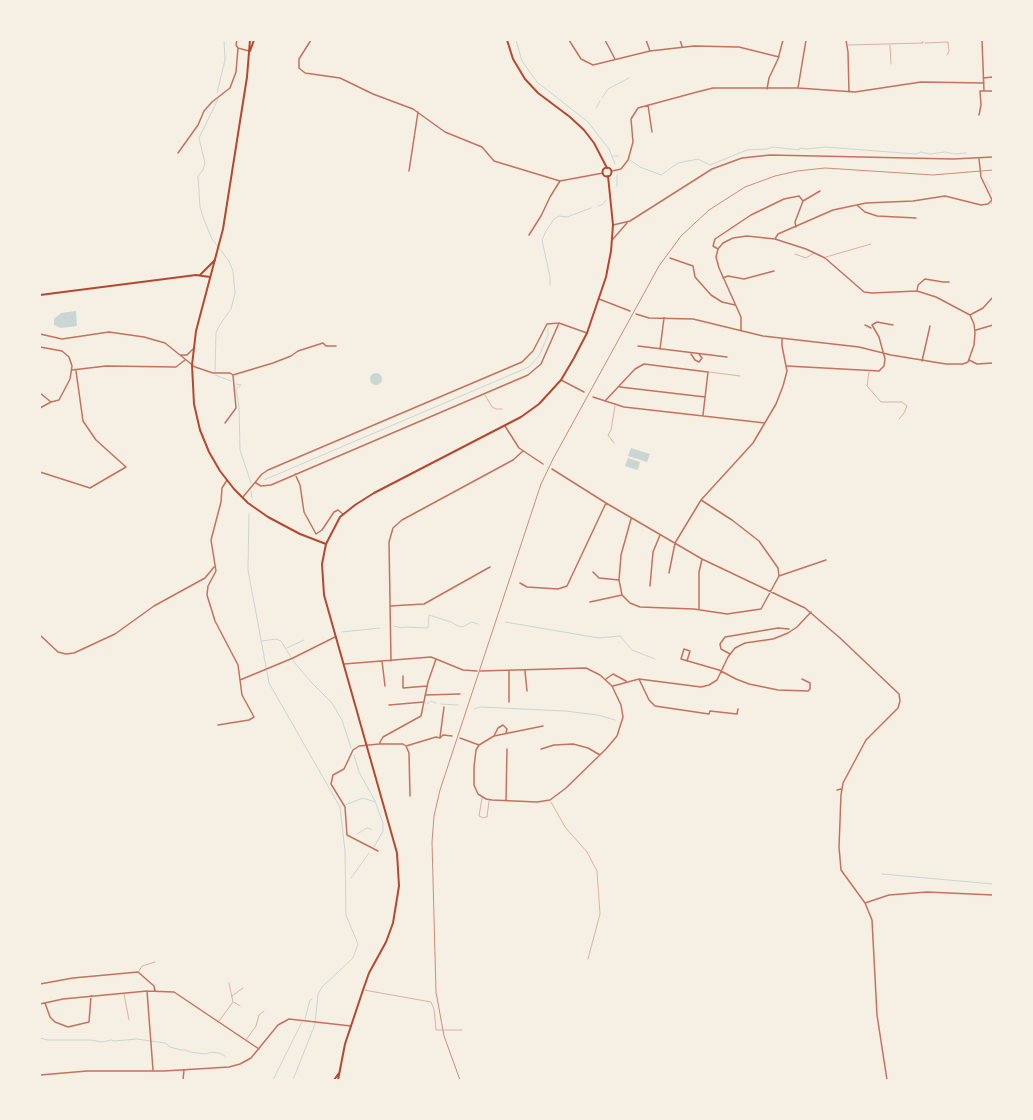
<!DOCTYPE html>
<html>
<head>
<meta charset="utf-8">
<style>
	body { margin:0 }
	#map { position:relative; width:1033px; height:1120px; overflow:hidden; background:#f6efe4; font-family:Overpass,sans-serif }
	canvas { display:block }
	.frame { position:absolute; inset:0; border:41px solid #f6efe4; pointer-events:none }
</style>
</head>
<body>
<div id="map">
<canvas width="1033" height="1120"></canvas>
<div class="frame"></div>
</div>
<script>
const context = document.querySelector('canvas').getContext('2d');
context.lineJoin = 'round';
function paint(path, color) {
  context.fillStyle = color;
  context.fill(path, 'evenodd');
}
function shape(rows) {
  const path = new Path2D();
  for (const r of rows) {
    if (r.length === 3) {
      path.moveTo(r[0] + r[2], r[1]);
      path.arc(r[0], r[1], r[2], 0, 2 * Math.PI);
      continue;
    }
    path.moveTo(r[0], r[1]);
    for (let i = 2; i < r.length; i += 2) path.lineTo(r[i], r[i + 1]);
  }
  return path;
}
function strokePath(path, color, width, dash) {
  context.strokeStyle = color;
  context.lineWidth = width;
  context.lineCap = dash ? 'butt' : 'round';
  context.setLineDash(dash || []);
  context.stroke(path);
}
const water = shape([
	[76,311,77,326,61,328,54,325,54,319,61,313],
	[376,379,6],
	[631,448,650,454,647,462,628,456],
	[628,458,640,462,638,470,625,466]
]);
const stream = shape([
	[516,40,522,61,537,82,588,122,609,149,615,164],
	[217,93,225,60,224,40],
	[602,98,608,89,629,78],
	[596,108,600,101],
	[613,156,618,156],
	[630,160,640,167,661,175,678,163,698,159,710,165,747,150,767,149,773,147,799,150,800,148,807,149,825,147,916,154,921,152,930,154,945,152,955,154,966,153],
	[617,175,617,186],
	[986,181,993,194],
	[598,206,602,205,606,200],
	[550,285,550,277,542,240,546,231,554,219,559,216,567,217,591,208],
	[215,372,216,333,219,326,231,309,235,293,233,271,229,261,212,239,204,220,200,207,198,176,203,170,205,163,199,138,218,99],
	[215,375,231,381],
	[236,384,241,385],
	[241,385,236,389,239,407,240,450,251,483],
	[264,480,529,367,539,356,548,335,548,328],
	[251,491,252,498],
	[249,513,248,570,269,683,340,807,345,851,346,915,358,944,353,958,322,987,318,994,315,1024,293,1080],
	[505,622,599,638,620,636,632,650,655,659],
	[394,626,402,628,404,627,428,628,429,615,451,622,458,626,462,627,472,622,478,624],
	[342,632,380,628],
	[262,641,276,639,281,641,294,662,312,683,332,703,342,720,351,748],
	[287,648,304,640],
	[427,704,431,701,436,703],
	[441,704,458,705],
	[474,709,480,707,565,711,598,715,615,720],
	[354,755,359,772,375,801,383,823,383,831,374,847],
	[345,805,363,798,375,802],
	[357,834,367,828,371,829],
	[882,874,993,884],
	[351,878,369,853],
	[305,1019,310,1000,312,999],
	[40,1038,48,1040,91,1040,102,1042,111,1040,114,1041,137,1039,165,1043,170,1047,181,1050,186,1050,190,1052,206,1054,211,1052,219,1053,225,1056],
	[273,1080,302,1022]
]);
const service = shape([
	[925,43,948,42,949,51,947,55],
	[848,45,923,43,923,40],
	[890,45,891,64],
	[991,202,993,205],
	[795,254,806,258,814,253],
	[826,257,871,244],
	[709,372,740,376],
	[869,372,867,386,881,402,902,402,907,406,904,413,899,419],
	[485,395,492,407,496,409,502,409],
	[614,443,608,435,611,430,615,406],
	[482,798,479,816,483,818,487,817,489,801],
	[551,802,565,827,587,852,597,871,600,914,588,959],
	[139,971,142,966,155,962],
	[364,990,431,1002,434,1009,436,1030,462,1030],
	[124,994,129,1020],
	[232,996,243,988],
	[234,1002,240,1006],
	[219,1021,233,1002,229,983],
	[246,1040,256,1026,259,1015,264,1011]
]);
const minor = shape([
	[237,40,236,45,238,48,249,51],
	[311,40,299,59,299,68,305,73,340,78,373,94,413,109,445,132,482,147,494,161,560,181,603,173],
	[569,40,581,59,593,65,650,51,694,46,739,47,779,57],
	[605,40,615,59],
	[646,40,650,51],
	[680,40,682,46],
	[846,40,848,52,849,92],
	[982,40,984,91],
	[983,78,993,77],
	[798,88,806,40],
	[767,89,769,78,778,59,783,40],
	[648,105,652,132],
	[979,115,981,105,980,91,993,91],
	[178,153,198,125,204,111,212,102,230,88,236,72,238,48],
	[409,171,418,112],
	[612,171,621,169,628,160,633,142,631,119,638,108,697,92,713,88,798,88,855,92,921,82,984,83],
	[858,206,865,212,877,216,916,218],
	[796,227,795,222,803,201,820,191],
	[529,235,541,216,550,197,560,181],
	[775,239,778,234,833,210,866,203,913,201,945,196,981,205,988,204,992,200,981,177,979,159],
	[718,249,713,246,715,239,751,215,784,199,799,196,803,201],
	[670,258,693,266,695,277,711,295,722,302,735,305],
	[723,278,728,276,744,279,774,271],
	[917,291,918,285,925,279,943,282,949,282],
	[599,299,630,311],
	[636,314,649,318,693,319,763,336,859,347,891,355,946,364,963,364,968,362,974,345,975,333,974,324,970,315,936,297,917,291,872,293,864,292,825,258,806,249,775,239,747,236,733,238,723,243,718,249,716,257,719,268,741,317,741,331],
	[970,315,983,308,993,297],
	[865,325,871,328],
	[976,330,993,325],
	[40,334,62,339,109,332,144,337,165,343,195,367,213,373,230,373,233,375,236,408,225,423],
	[638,346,727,357],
	[40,347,62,351,69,357,72,366,70,379,59,400,51,402,40,393],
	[660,349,664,318],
	[691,354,695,360,699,362,702,358,699,354],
	[180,355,187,355,193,349],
	[969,360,977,364,993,363],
	[922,361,930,326],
	[787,366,879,371,884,366,885,359,879,337,872,325,877,322,893,325],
	[72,370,106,366,176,367,185,360],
	[233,375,273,363,291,356,298,351,323,343,326,346,336,346],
	[561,380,584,392],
	[620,387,705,397],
	[593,397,624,407,765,423],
	[605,401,635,369,644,364,708,372,703,415],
	[40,408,51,402],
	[505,426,519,448,543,464],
	[552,469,606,503,702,559,805,608,840,638,899,694,900,701,898,708,866,740,843,783,841,795,839,847,841,870,865,903,872,920,877,1015,887,1080],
	[40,472,90,488,126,467,96,440,83,421,76,371],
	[295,474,300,485,304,512,316,534,322,530,334,512,338,510,343,514],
	[256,483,261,486,271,485,528,375,541,364,559,323],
	[243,497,262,474,268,470,522,362,533,351,547,324,559,323,587,333],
	[631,519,621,555,619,580,622,595,630,603,640,607,694,609,727,614,761,609,779,576,778,568,759,541,732,520,701,500],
	[593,572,599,578,619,580],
	[669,573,675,543,701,500,753,443,776,404,783,386,787,371,782,346,782,338],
	[779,576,826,560],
	[520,583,527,587,558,589,567,586,606,503],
	[650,586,653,552,660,535],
	[590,602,622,595],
	[390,606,424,604,490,567],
	[699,609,699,572,702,559],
	[40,635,58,652,66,654,74,653,115,634,154,606,205,578,214,567],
	[730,654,721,649,720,644,725,637,778,628,789,629],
	[382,661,385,686],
	[391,661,389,542,393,528,402,520,513,460,523,451],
	[687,661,690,651,684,649,681,659,719,670,736,679,749,684,778,690,808,691,810,689,810,683,802,679],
	[344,664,431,657,436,659],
	[480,671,586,668,600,675,612,686,621,705,623,717,617,736,606,749,566,788,550,800,537,802,492,800,486,799,478,794,474,785,474,767,476,750,479,745,494,736,543,726],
	[525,671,527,691],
	[403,676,403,688,427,686],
	[606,679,613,674,626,681],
	[639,679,649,700,655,706,709,714,710,711,737,714,738,709],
	[240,680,293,658,335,637],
	[613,686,639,679,701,687,709,685,717,680,728,657,735,648,745,643,773,639,788,633,797,627,811,612],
	[425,695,460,694],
	[509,702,509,671],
	[389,705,424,702],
	[218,725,249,720,254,717,242,695,238,665,215,621,207,595,208,586,216,571,211,540,221,502,222,488,227,480],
	[494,736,498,728,503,725,507,729,506,733],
	[440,737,444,707],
	[460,738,479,745],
	[379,744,383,737,421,716,428,682,436,659,463,670,477,671],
	[406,746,409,753,410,796],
	[541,749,554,745,573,744,588,748,600,755],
	[837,790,841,789],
	[506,801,507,749],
	[378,851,347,835,345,807,331,784,333,775,344,769,353,750,359,746,379,744,403,744,406,746,436,737,440,738,443,735,452,736],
	[865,903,889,895,927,892,993,895],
	[40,984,73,978,138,972,154,986,155,991],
	[147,991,153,1070],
	[45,1003,50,1017,55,1022,68,1027,89,1022,91,996],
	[40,1004,63,999,147,991,174,992,259,1049],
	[40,1075,87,1071,164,1071,229,1067,240,1064,251,1058,278,1025,289,1019,351,1026],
	[183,1080,184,1070]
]);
const tertiary = shape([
	[613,225,630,221,712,169,742,158,770,155,953,159,993,157],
	[613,239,627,223]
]);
const secondary = shape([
	[507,40,513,59,525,79,538,93,570,117,584,130,594,143,607,168],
	[607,172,4.5],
	[200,275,215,260],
	[40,295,196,275,210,277],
	[326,544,340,517,355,505,374,493,521,417,539,404,561,380,574,358,587,333,606,277,611,251,613,225,608,176]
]);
const primary = shape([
	[250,40,247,77,223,229,196,331,192,365,194,404,200,430,209,452,220,471,234,489,248,503,268,517,300,534,326,544,322,564,324,595,397,853,399,886,393,923,386,942,369,973,363,990,345,1044,338,1080],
	[250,51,254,40],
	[334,1080,339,1073]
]);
const rail = shape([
	[460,1080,444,1036,436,992,432,842,434,816,440,790,541,484,553,459,659,266,681,236,709,210,745,187,775,176,797,171,825,168,933,175,993,170]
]);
paint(water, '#c9d6d2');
strokePath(stream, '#c9d6d2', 1);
strokePath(service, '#c5725c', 0.5);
strokePath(minor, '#c5725c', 1.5);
strokePath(tertiary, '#c5725c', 1.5);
strokePath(secondary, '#b5482f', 2);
strokePath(primary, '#b5482f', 2);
strokePath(rail, '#cf8b77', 1);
</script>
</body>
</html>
